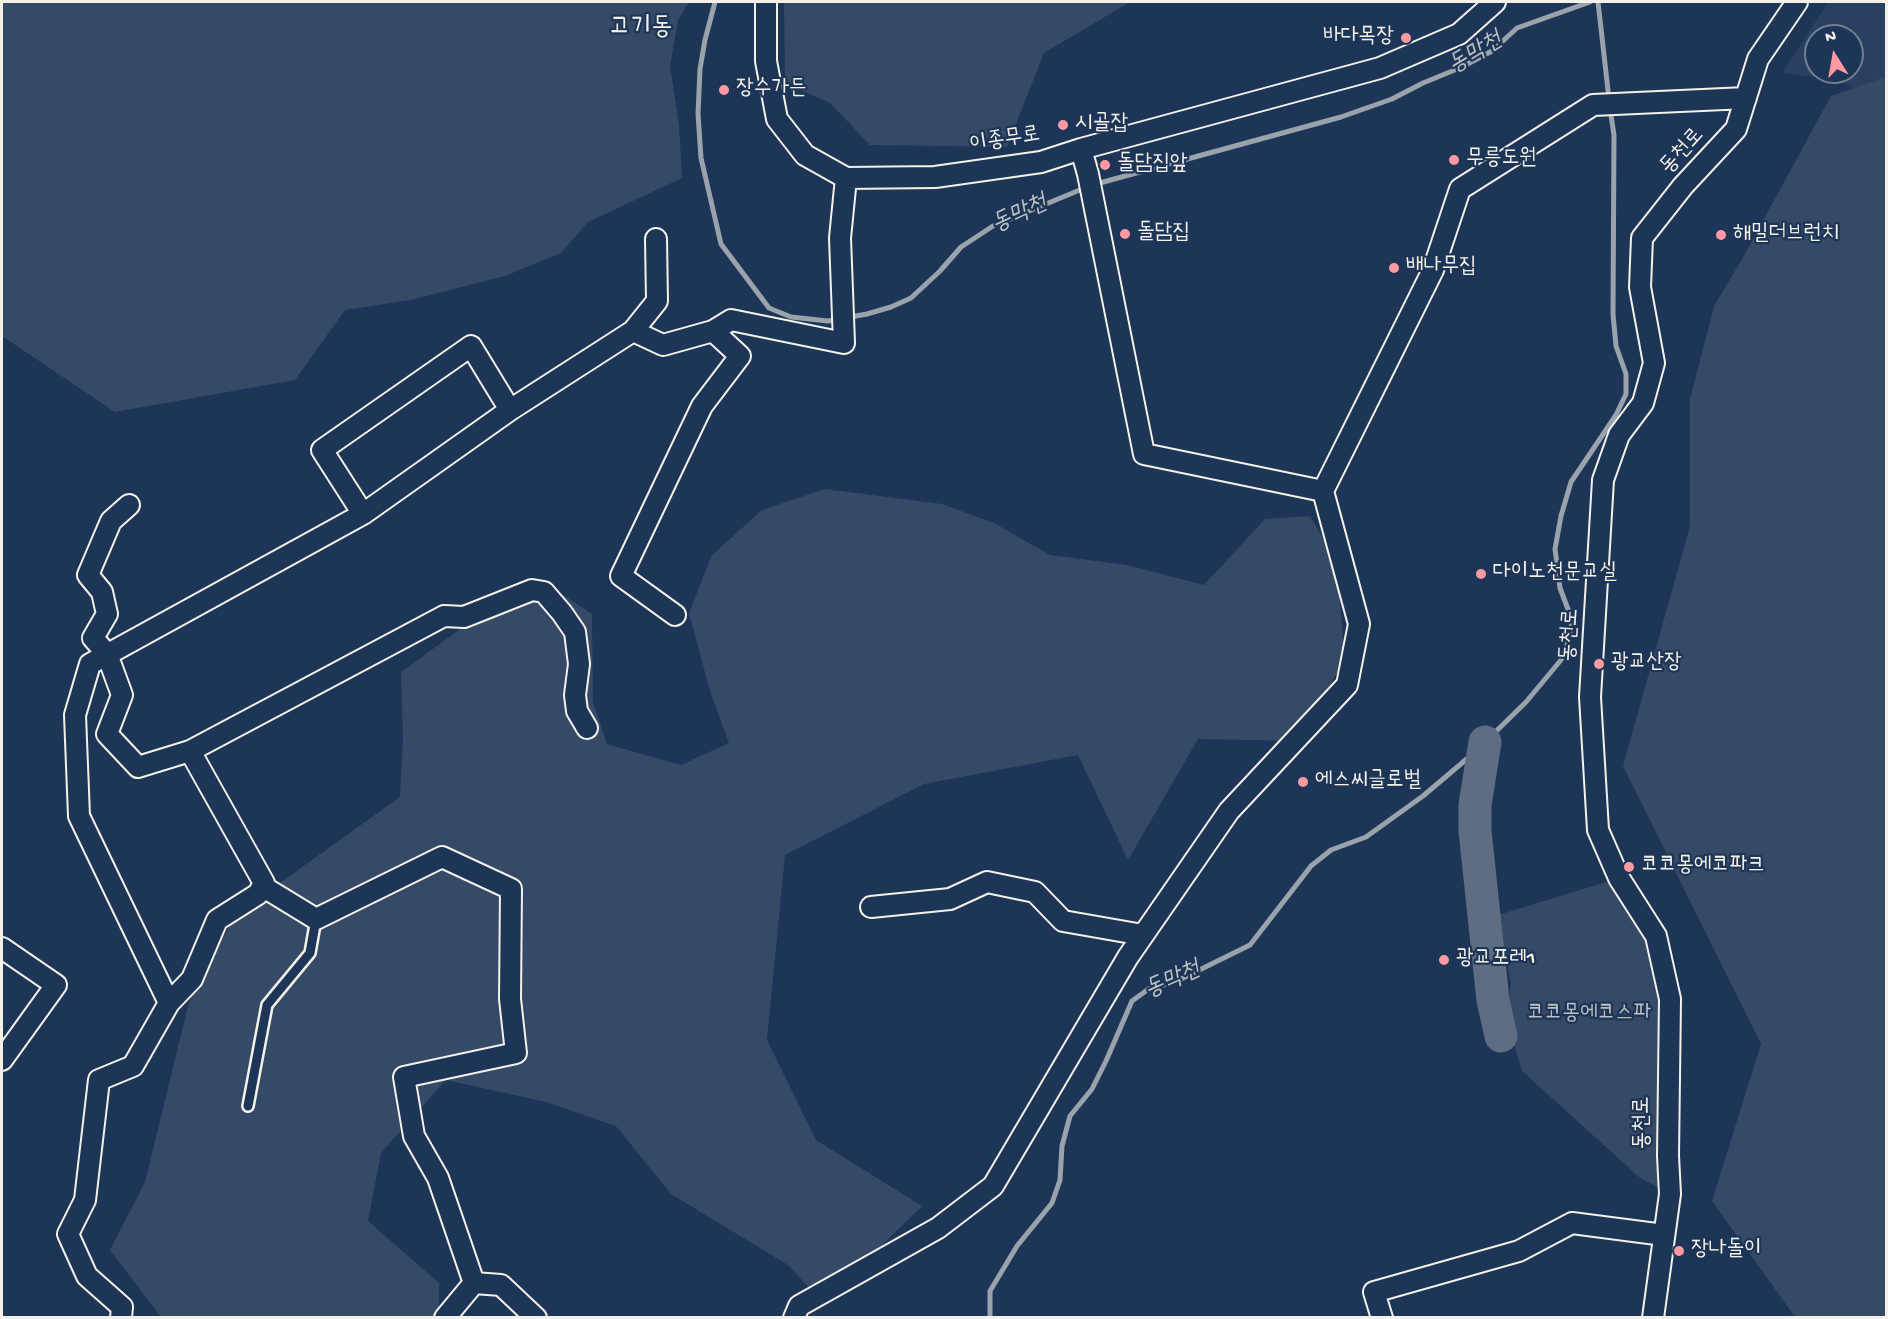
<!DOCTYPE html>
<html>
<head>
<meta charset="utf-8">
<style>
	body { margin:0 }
	#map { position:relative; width:1888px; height:1319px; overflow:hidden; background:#1d3557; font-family:"Gochi Hand",sans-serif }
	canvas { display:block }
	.frame { position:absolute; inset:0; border:3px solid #f4f1e8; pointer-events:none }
	.north { position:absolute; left:1804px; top:24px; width:60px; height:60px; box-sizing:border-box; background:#1d3557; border:2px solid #738091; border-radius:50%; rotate:349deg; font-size:16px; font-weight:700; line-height:24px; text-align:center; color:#f4f1e8 }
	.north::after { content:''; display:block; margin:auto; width:21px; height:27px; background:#ff9aa2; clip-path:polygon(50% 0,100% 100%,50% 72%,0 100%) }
</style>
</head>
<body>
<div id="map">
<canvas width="1888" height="1319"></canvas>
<div class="frame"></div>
<div class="north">N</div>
</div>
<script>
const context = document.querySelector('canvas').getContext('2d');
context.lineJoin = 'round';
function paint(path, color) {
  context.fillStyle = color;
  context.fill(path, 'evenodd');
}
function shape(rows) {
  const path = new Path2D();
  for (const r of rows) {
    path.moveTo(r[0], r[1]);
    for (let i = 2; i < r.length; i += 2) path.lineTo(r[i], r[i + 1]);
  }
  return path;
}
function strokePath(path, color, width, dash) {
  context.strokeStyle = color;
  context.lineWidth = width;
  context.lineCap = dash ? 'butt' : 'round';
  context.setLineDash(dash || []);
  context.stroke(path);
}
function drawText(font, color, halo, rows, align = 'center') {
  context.font = font + ' "Gochi Hand","Poor Story",sans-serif';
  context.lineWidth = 4.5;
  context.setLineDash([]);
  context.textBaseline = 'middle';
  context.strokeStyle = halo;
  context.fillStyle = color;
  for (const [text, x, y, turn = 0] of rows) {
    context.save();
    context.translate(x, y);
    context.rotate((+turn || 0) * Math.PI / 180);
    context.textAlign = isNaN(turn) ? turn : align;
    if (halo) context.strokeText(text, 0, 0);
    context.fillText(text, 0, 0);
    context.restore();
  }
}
const built = shape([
	[1828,2,1886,2,1886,111,1840,80,1782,73],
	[1816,36,1852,36,1852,72,1816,72]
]);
const green = shape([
	[2,2,689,2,678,20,670,66,679,125,682,178,588,222,561,253,505,276,411,300,345,310,295,380,115,412,2,336],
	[784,2,1130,2,1044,53,1007,147,870,145,830,103,785,83],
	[1886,77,1886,1317,1795,1317,1712,1201,1761,1044,1623,766,1690,526,1690,399,1714,306,1741,261,1831,96],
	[825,489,942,504,994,523,1050,555,1127,565,1204,585,1265,519,1310,516,1336,560,1345,658,1300,741,1198,739,1128,860,1078,755,924,784,785,855,767,1040,816,1140,922,1206,823,1303,788,1265,671,1194,616,1126,546,1102,446,1080,381,1153,368,1221,439,1283,439,1317,161,1317,110,1250,145,1182,189,1002,235,915,400,797,403,739,401,672,484,612,563,595,592,614,593,702,607,744,681,765,729,743,710,691,689,613,712,555,762,510],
	[1619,878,1670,999,1670,1194,1639,1177,1522,1071,1507,1019,1511,983,1498,915]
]);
const stream = shape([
	[715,2,705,40,700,69,698,114,701,158,721,244,769,308,791,317,828,321,867,314,891,307,911,298,940,271,961,247,993,226,1087,187],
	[1598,2,1609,99],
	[1096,184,1341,117,1392,99,1423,83,1462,67,1492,51,1517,28,1590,2],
	[990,1318,990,1291,1017,1246,1052,1203,1060,1180,1062,1146,1070,1116,1092,1089,1106,1061,1132,1001,1150,988,1175,982,1250,945,1311,866,1331,850,1366,837,1423,796,1475,752,1526,702,1561,660,1569,640,1572,620,1560,588,1555,549,1561,516,1571,482,1616,415,1626,394,1626,374,1616,346,1613,314,1614,135,1610,109]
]);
const river = shape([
	[1485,742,1475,805,1475,831,1493,1000,1501,1036]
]);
const service = shape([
	[248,1106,267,1005,310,953,316,919]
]);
const minor = shape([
	[766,2,766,61,777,119,805,155,846,178,935,177,1041,162,1081,149,1380,68,1459,34,1495,2],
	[1081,149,1088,174,1144,454,1323,491],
	[633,331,657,301,656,239],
	[713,331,731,320,844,343,840,238,846,178],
	[129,505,111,521,88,575,102,592,107,614,93,638,107,654,122,695,107,734,138,767,190,751],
	[363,514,322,450,471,346,510,410],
	[262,886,316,919,442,857,511,889,510,999,516,1053,404,1077,414,1136,438,1178,474,1283],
	[871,907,950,899,987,882,1035,892,1063,921,1143,935],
	[2,948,56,985,2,1060],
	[169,1003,192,979,217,920,258,894,264,883,190,751,444,616,464,617,532,590,544,592,562,613,575,632,579,664,575,695,577,711,587,728],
	[121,1318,122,1307,87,1276,68,1234,85,1200,99,1080,133,1066,169,1003,79,816,75,715,90,664,363,514,510,410,633,331,663,345,713,331,740,356,702,406,621,576,675,615],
	[445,1318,474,1283,501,1285,536,1318],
	[794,1318,799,1306,938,1228,993,1186,1128,957,1229,811,1347,685,1359,624,1323,491,1433,270,1460,189,1593,105,1746,98],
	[1382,1318,1374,1292,1519,1251,1572,1223,1664,1235],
	[1653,1318,1670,1194,1668,1156,1670,999,1656,936,1619,878,1598,830,1590,697,1603,480,1619,435,1643,403,1654,363,1640,287,1642,238,1683,186,1736,129,1758,59,1797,2]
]);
const markers = [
	[1406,38,6,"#ff9aa2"],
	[724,90,6,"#ff9aa2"],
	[1063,125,6,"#ff9aa2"],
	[1454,160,6,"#ff9aa2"],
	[1105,165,6,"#ff9aa2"],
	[1125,234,6,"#ff9aa2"],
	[1721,235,6,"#ff9aa2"],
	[1394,268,6,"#ff9aa2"],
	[1481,574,6,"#ff9aa2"],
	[1599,664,6,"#ff9aa2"],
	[1303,782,6,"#ff9aa2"],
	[1629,867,6,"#ff9aa2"],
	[1444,960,6,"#ff9aa2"],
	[1679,1251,6,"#ff9aa2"]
];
const poiNames = [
	["바다목장",1394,38,"right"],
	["장수가든",736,90],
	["시골잡",1075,125],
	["무릉도원",1466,160],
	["돌담집앞",1117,165],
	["돌담집",1137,234],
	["해밀더브런치",1733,235],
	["배나무집",1406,268],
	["다이노천문교실",1493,574],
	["광교산장",1611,664],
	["에스씨글로벌",1315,782],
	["코코몽에코파크",1641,867],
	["광교포레1",1456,960],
	["장나돌이",1691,1251]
];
const streetNames = [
	["이종무로",1005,141,-9],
	["동천로",1683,152,-48],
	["동천로",1571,635,-86],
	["동천로",1644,1123,-90]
];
const parkNames = [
	["코코몽에코스파",1589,1015]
];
const waterNames = [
	["동막천",1476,54,-31],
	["동막천",1020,215,-25],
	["동막천",1173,981,-24]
];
const quarterNames = [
	["고기동",641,29]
];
paint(built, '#2a4060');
paint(green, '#354a67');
strokePath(stream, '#9aa2ab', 5);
strokePath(river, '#5e6d82', 33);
strokePath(service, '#f4f1e8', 14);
strokePath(minor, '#f4f1e8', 24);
strokePath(service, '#1d3557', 9);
strokePath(minor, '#1d3557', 20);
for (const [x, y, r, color] of markers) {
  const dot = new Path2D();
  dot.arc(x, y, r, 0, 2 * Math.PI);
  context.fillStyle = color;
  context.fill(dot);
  strokePath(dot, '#1d3557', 2);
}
drawText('22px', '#f4f1e8', '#1d3557', poiNames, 'left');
drawText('22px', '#f4f1e8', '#1d3557', streetNames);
drawText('22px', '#bbbfc1', '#1d3557', parkNames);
drawText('italic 24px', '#c0c3c4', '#1d3557', waterNames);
drawText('26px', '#f4f1e8', '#1d3557', quarterNames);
</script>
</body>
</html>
